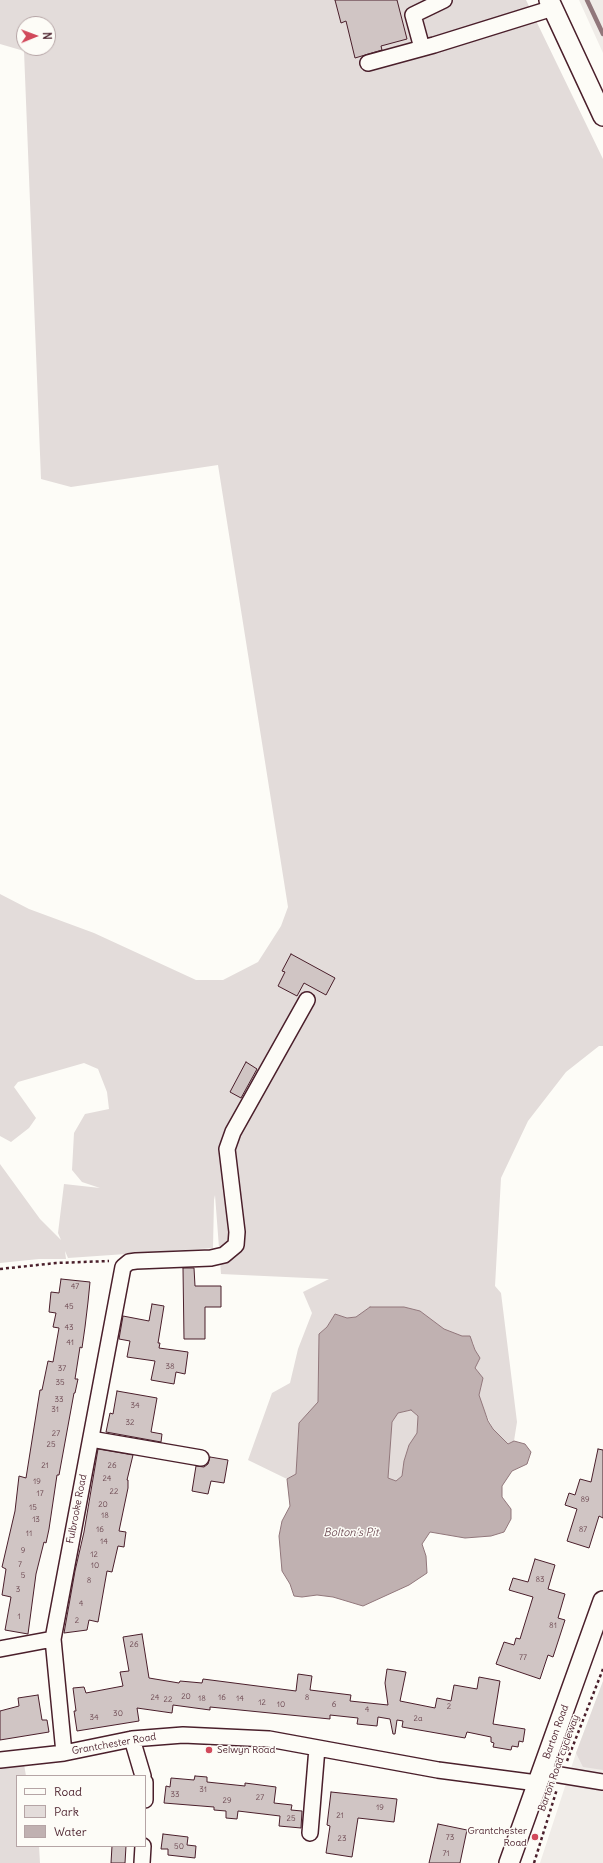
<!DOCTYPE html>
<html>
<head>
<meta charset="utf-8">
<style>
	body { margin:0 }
	#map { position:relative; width:603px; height:1863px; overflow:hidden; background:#fdfcf7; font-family:Delius,sans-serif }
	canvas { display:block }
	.legend { position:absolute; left:16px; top:1775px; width:130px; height:72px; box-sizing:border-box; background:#fdfcf7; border:1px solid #b5a4a5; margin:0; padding:5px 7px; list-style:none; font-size:12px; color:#4a1f2b }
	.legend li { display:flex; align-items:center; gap:8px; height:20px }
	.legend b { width:20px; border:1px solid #b5a4a5 }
	.north { position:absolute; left:16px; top:16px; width:40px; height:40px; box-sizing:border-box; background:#fdfcf7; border:1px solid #b5a4a5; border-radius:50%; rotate:89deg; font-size:11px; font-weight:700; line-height:16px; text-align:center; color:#4a1f2b }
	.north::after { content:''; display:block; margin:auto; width:14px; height:18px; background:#d1495b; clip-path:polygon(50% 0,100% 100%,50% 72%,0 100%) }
</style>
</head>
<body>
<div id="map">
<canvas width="603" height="1863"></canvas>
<ul class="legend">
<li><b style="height:5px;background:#fdfcf7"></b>Road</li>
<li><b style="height:11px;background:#e3dcda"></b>Park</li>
<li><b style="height:11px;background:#c0b1b1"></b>Water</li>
</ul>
<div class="north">N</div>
</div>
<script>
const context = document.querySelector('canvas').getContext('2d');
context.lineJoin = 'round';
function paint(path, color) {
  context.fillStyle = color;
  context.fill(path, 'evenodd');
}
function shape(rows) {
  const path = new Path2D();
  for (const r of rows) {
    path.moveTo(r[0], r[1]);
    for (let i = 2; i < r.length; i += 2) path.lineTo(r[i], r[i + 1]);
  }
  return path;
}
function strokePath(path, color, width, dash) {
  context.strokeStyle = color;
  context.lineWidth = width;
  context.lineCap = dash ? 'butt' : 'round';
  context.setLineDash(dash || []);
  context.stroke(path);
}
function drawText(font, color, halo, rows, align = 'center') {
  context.font = font + ' Delius,sans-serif';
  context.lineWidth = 3;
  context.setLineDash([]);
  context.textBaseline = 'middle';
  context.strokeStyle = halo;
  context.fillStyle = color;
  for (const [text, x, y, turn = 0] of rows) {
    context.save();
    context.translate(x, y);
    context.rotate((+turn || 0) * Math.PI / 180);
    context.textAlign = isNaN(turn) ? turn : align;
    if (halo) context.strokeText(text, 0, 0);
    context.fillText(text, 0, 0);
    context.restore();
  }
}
const built = shape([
	[579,0,603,0,603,53],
	[603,1682,603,1863,540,1863,576,1753]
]);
const green = shape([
	[0,0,526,0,603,159,603,1046,599,1046,566,1072,528,1121,501,1178,495,1286,501,1293,517,1422,514,1441,508,1444,493,1429,482,1406,479,1395,483,1378,475,1368,480,1358,475,1350,473,1342,444,1329,420,1311,403,1307,370,1307,357,1317,347,1318,335,1314,327,1327,319,1334,318,1403,299,1423,296,1474,287,1479,248,1460,272,1393,290,1383,298,1349,312,1313,303,1292,329,1279,221,1274,215,1195,214,1200,213,1248,68,1258,65,1251,66,1259,39,1259,0,1263,0,1164,40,1219,61,1240,58,1233,64,1184,100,1188,82,1182,72,1170,74,1133,85,1114,109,1109,107,1092,98,1069,84,1063,18,1082,14,1087,36,1118,29,1128,11,1142,0,1136,0,894,29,909,94,933,196,980,223,980,258,962,281,926,288,907,218,465,71,487,41,479,24,51,0,44],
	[24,24,48,24,48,48,24,48],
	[411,1410,418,1416,417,1433,409,1445,404,1461,402,1476,396,1481,388,1478,392,1422,398,1413],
	[603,1681,603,1770,583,1767,576,1753],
	[24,1764,26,1776,17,1776,17,1846,39,1846,40,1863,0,1863,0,1767]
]);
const water = shape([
	[370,1307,404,1307,420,1311,444,1329,462,1336,470,1336,475,1350,480,1358,475,1368,483,1378,479,1395,488,1421,493,1429,508,1444,514,1441,525,1444,531,1452,527,1464,512,1471,502,1486,502,1497,511,1509,511,1519,504,1532,491,1536,465,1538,430,1532,422,1544,426,1556,427,1573,409,1585,363,1606,333,1597,317,1595,302,1597,294,1596,290,1584,282,1571,279,1536,282,1521,290,1506,287,1479,296,1474,299,1423,318,1402,319,1334,327,1327,335,1314,347,1318,356,1317,370,1307],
	[411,1410,418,1416,417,1433,409,1445,404,1461,402,1476,396,1481,388,1478,392,1422,398,1413,411,1410]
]);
const stream = shape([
	[587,0,603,34]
]);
const building = shape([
	[335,0,397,0,407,39,381,46,382,50,355,58,346,21,341,23,335,0],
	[291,954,335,978,326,995,304,983,297,996,278,986,285,972,282,971,291,954],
	[246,1062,257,1069,241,1098,230,1092,246,1062],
	[183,1268,194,1268,195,1286,221,1286,221,1307,205,1307,205,1339,184,1339,183,1268],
	[61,1279,90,1282,88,1302,85,1327,82,1348,80,1347,75,1379,78,1379,75,1393,74,1393,59,1475,57,1475,49,1529,46,1543,44,1542,36,1574,28,1634,5,1630,11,1597,2,1595,6,1569,2,1567,15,1511,19,1476,26,1478,40,1390,42,1390,48,1361,53,1362,59,1328,53,1327,56,1313,49,1312,51,1292,59,1293,61,1279],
	[152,1304,164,1306,158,1343,160,1343,159,1348,188,1352,185,1374,176,1372,174,1384,151,1380,155,1361,127,1357,130,1341,119,1339,123,1316,149,1321,152,1304],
	[117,1391,157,1398,151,1432,162,1434,161,1442,106,1432,110,1413,113,1414,117,1391],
	[98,1449,133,1455,127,1480,128,1480,128,1488,119,1531,126,1532,125,1539,124,1547,118,1546,112,1572,107,1571,98,1622,89,1620,87,1630,64,1633,75,1571,84,1532,98,1449],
	[598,1449,603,1450,603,1518,599,1516,589,1548,567,1541,577,1509,565,1505,569,1493,575,1495,580,1479,591,1482,598,1449],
	[210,1457,228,1460,224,1483,211,1481,208,1494,192,1491,196,1466,204,1467,208,1464,210,1457],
	[535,1559,555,1565,548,1589,565,1594,558,1618,565,1620,553,1657,548,1655,540,1679,496,1664,504,1642,514,1645,516,1638,520,1639,533,1597,509,1590,513,1578,528,1582,535,1559],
	[142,1634,149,1678,179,1683,180,1681,202,1683,203,1679,296,1691,298,1674,312,1676,310,1690,351,1695,350,1701,388,1705,385,1683,387,1669,406,1672,400,1701,435,1708,437,1698,451,1701,454,1685,477,1689,479,1677,500,1681,493,1724,525,1729,523,1742,519,1741,518,1747,512,1746,511,1750,493,1747,494,1743,491,1742,491,1737,467,1732,465,1738,402,1727,403,1721,397,1720,395,1734,393,1734,390,1719,378,1717,377,1726,357,1724,358,1718,330,1715,330,1719,210,1707,210,1710,173,1705,172,1713,137,1708,139,1721,77,1731,74,1711,76,1711,73,1688,84,1687,86,1693,123,1686,120,1672,129,1671,123,1637,142,1634],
	[38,1695,42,1720,47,1720,49,1732,0,1740,0,1711,19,1706,18,1698,38,1695],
	[195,1776,207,1777,207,1782,245,1786,245,1783,276,1787,274,1803,292,1805,291,1810,302,1811,301,1828,279,1826,280,1816,238,1811,237,1819,226,1818,226,1811,214,1810,214,1807,164,1803,166,1786,170,1787,171,1778,194,1780,195,1776],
	[331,1792,397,1799,394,1822,358,1818,352,1857,326,1853,330,1826,327,1825,331,1792],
	[438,1824,467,1830,460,1863,429,1863,438,1824],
	[163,1834,188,1837,187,1845,196,1846,195,1858,168,1855,168,1849,161,1849,163,1834],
	[112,1846,126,1846,125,1863,111,1863,112,1846]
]);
const path = shape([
	[0,1269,56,1263,109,1261],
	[567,1761,603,1669],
	[534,1863,557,1789]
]);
const minor = shape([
	[422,48,413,15,444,0],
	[368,63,434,45,553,8],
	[91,1439,201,1458],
	[0,1649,53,1639],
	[132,1739,143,1776],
	[64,1753,53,1639,123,1267,129,1262,136,1261,211,1258,224,1255,236,1245,237,1232,227,1149,233,1132,307,1000],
	[0,1760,64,1753,132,1739,183,1735,269,1739,438,1770,537,1783],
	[542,1772,603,1782],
	[145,1782,145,1800],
	[310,1833,317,1748],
	[142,1863,143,1846]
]);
const major = shape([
	[549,0,603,116],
	[509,1863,603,1601]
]);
const markers = [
	[209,1750,4,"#d1495b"],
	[535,1837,4,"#d1495b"]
];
const numberNames = [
	["47",75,1287],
	["45",69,1307],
	["43",69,1328],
	["41",70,1343],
	["38",170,1367],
	["37",62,1369],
	["35",60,1383],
	["33",59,1400],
	["34",135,1406],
	["31",55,1410],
	["32",130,1423],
	["27",56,1434],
	["25",51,1445],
	["21",45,1466],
	["26",112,1466],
	["24",107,1479],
	["19",37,1482],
	["22",114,1492],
	["17",40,1494],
	["89",585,1500],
	["20",103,1505],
	["15",33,1508],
	["18",105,1516],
	["13",36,1520],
	["16",100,1530],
	["87",583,1530],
	["11",29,1534],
	["14",104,1542],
	["9",23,1551],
	["12",94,1555],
	["7",20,1565],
	["10",95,1566],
	["5",23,1576],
	["83",540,1580],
	["8",89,1581],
	["3",18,1590],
	["4",81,1604],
	["1",19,1617],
	["2",77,1621],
	["81",553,1626],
	["26",134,1645],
	["77",523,1658],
	["20",186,1697],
	["24",155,1698],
	["16",222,1698],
	["8",307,1698],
	["18",202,1699],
	["14",240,1699],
	["22",168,1700],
	["12",262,1703],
	["10",281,1705],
	["6",334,1705],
	["2",449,1707],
	["4",367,1710],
	["30",118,1714],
	["34",94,1718],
	["2a",418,1719],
	["31",203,1790],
	["33",175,1795],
	["27",260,1798],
	["29",227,1801],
	["19",380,1808],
	["21",340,1816],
	["25",291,1819],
	["73",450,1838],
	["23",342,1839],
	["50",179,1847],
	["71",446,1854]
];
const streetNames = [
	["Fulbrooke Road",77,1509,-79],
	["Barton Road",556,1732,-70],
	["Grantchester Road",114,1744,-10],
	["Barton Road cycleway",559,1763,-70]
];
const poiNames = [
	["Selwyn Road",217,1750],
	["Grantchester",527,1831,"right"],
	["Road",527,1843,"right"]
];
const waterNames = [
	["Bolton’s Pit",351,1533]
];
paint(built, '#f0ece8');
paint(green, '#e3dcda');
paint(water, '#c0b1b1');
strokePath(water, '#91777b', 1);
strokePath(stream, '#91777b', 4.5);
paint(building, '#d0c5c4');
strokePath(building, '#4a1f2b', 1);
strokePath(minor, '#4a1f2b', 18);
strokePath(major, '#4a1f2b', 22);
strokePath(path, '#4a1f2b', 2.5, [3, 3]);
strokePath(minor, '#fdfcf7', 15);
strokePath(major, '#fdfcf7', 19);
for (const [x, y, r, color] of markers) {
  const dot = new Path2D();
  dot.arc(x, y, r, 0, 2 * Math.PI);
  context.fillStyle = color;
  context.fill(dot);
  strokePath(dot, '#fdfcf7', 1.5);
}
drawText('8px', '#6c4851', null, numberNames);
drawText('10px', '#4a1f2b', '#fdfcf7', streetNames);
drawText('10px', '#4a1f2b', '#fdfcf7', poiNames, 'left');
drawText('italic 11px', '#73525a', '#fdfcf7', waterNames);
</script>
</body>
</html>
